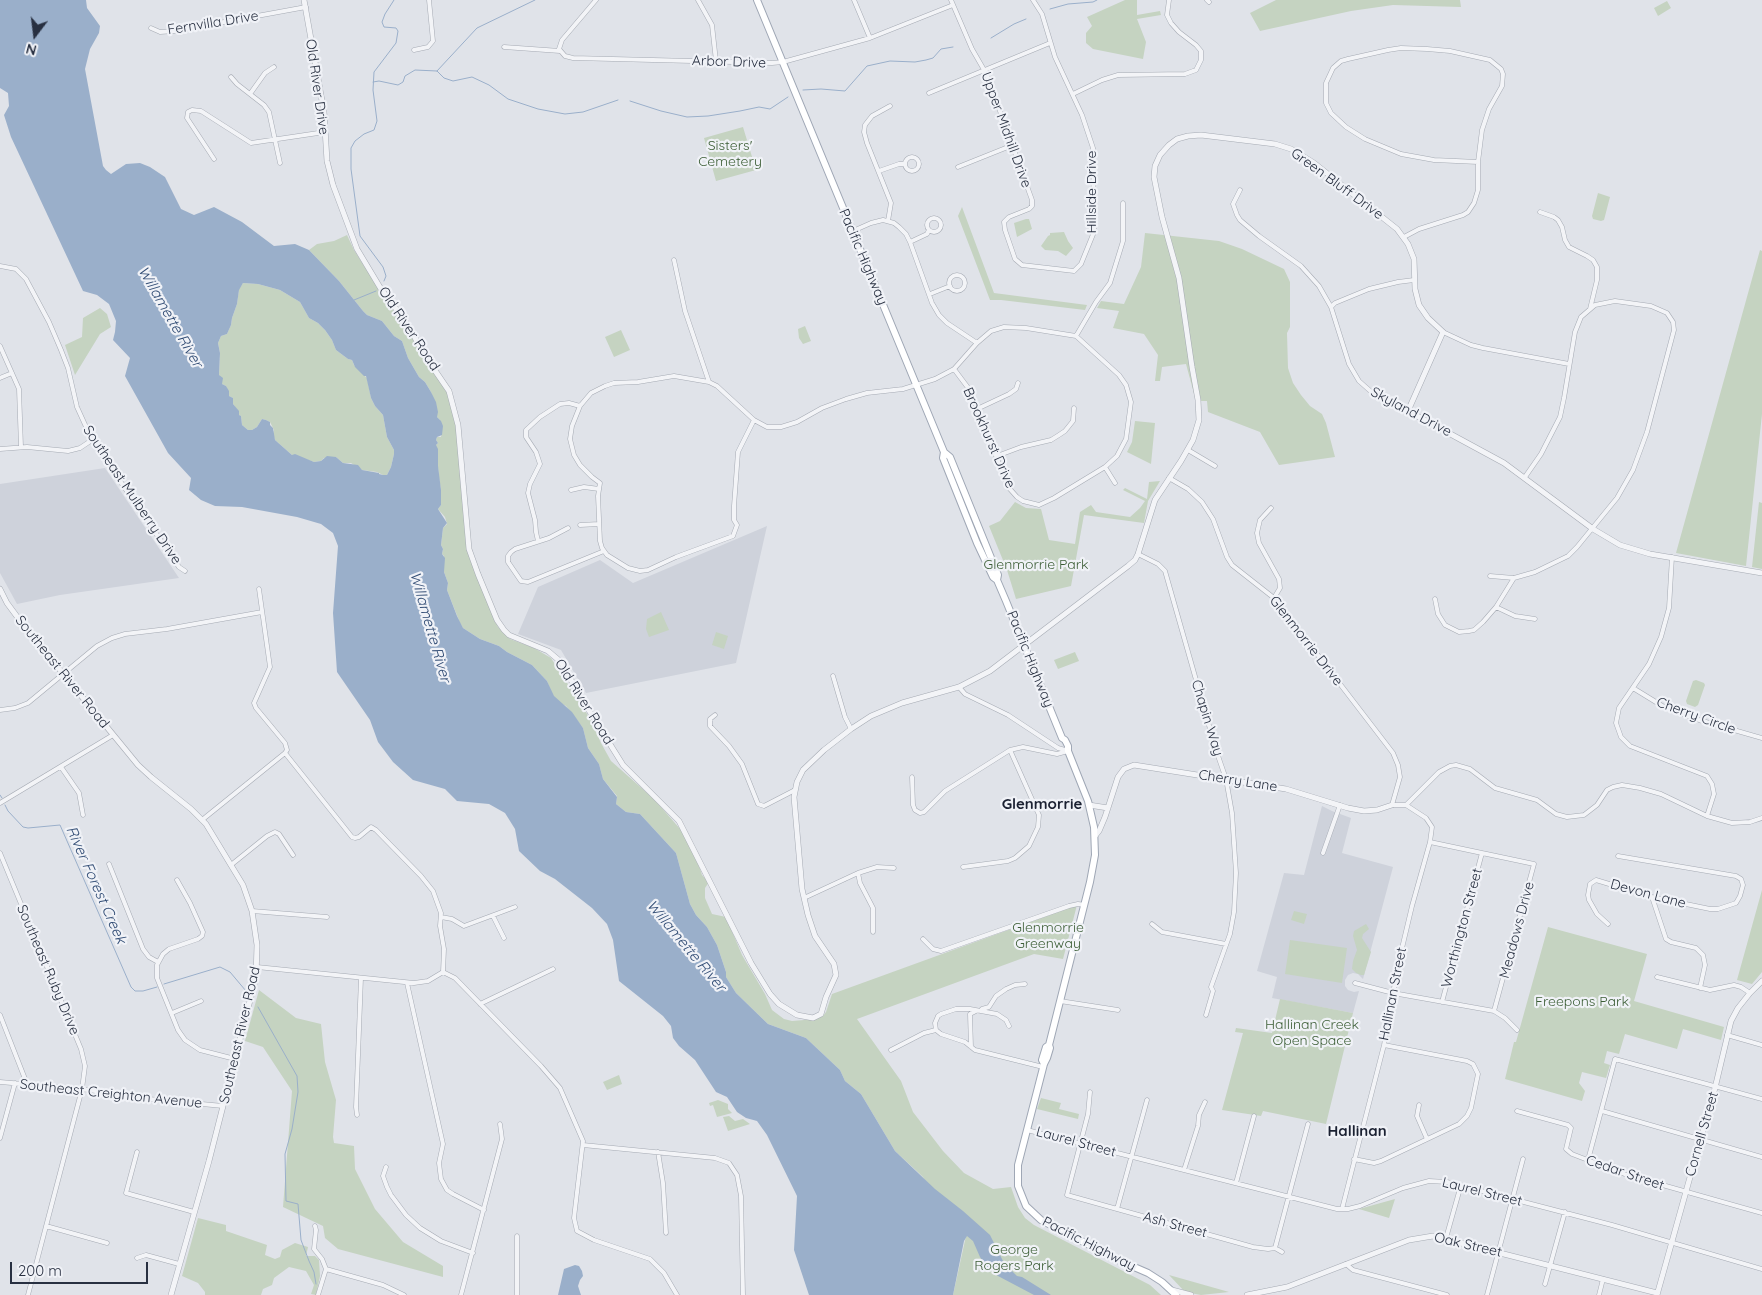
<!DOCTYPE html>
<html>
<head>
<meta charset="utf-8">
<style>
	body { margin:0 }
	#map { position:relative; width:1762px; height:1295px; overflow:hidden; background:#e0e3e9; font-family:Quicksand,sans-serif }
	canvas { display:block }
	.north { position:absolute; left:10px; top:10px; width:50px; height:50px; -webkit-text-stroke:4px #f0f2f7; paint-order:stroke; rotate:195deg; font-size:14px; font-weight:700; line-height:20px; text-align:center; color:#283041 }
	.north::after { content:''; display:block; margin:auto; width:18px; height:22px; background:#283041; clip-path:polygon(50% 0,100% 100%,50% 72%,0 100%) }
	.scale { position:absolute; left:10px; top:1262px; width:138px; height:22px; box-sizing:border-box; border:2px solid #283041; border-top:0; padding-left:6px; font-size:15px; line-height:18px; white-space:nowrap; color:#283041; -webkit-text-stroke:4px #f0f2f7; paint-order:stroke }
</style>
</head>
<body>
<div id="map">
<canvas width="1762" height="1295"></canvas>
<div class="north">N</div>
<div class="scale">200 m</div>
</div>
<script>
const context = document.querySelector('canvas').getContext('2d');
context.lineJoin = 'round';
function paint(path, color) {
  context.fillStyle = color;
  context.fill(path, 'evenodd');
}
function shape(rows) {
  const path = new Path2D();
  for (const r of rows) {
    if (r.length === 3) {
      path.moveTo(r[0] + r[2], r[1]);
      path.arc(r[0], r[1], r[2], 0, 2 * Math.PI);
      continue;
    }
    path.moveTo(r[0], r[1]);
    for (let i = 2; i < r.length; i += 2) path.lineTo(r[i], r[i + 1]);
  }
  return path;
}
function strokePath(path, color, width, dash) {
  context.strokeStyle = color;
  context.lineWidth = width;
  context.lineCap = dash ? 'butt' : 'round';
  context.setLineDash(dash || []);
  context.stroke(path);
}
function drawText(font, color, halo, rows, align = 'center') {
  context.font = font + ' Quicksand,sans-serif';
  context.lineWidth = 4.5;
  context.setLineDash([]);
  context.textBaseline = 'middle';
  context.strokeStyle = halo;
  context.fillStyle = color;
  for (const [text, x, y, turn = 0] of rows) {
    context.save();
    context.translate(x, y);
    context.rotate((+turn || 0) * Math.PI / 180);
    context.textAlign = isNaN(turn) ? turn : align;
    if (halo) context.strokeText(text, 0, 0);
    context.fillText(text, 0, 0);
    context.restore();
  }
}
const built = shape([
	[105,468,179,578,60,595,17,604,0,573,0,484],
	[767,526,736,663,586,693,561,650,518,634,538,587,600,560,633,583],
	[1322,806,1332,811,1351,818,1342,853,1393,867,1363,979,1358,974,1353,973,1348,975,1345,980,1345,986,1348,990,1354,992,1359,991,1353,1013,1272,998,1277,977,1257,971,1284,873,1304,875]
]);
const green = shape([
	[1125,0,1137,0,1137,15,1160,11,1161,15,1137,19,1146,42,1143,59,1093,49,1086,43,1086,33,1092,26,1087,17],
	[1276,0,1460,0,1461,7,1393,5,1351,11,1260,31,1250,13],
	[1667,1,1671,8,1658,16,1654,8],
	[743,127,756,170,716,181,704,138],
	[1598,193,1610,197,1604,220,1601,221,1593,219,1592,216],
	[962,207,994,293,1087,305,1085,310,1001,300,990,300,958,216],
	[1026,219,1029,219,1032,229,1017,237,1014,223],
	[1064,232,1068,241,1073,248,1066,256,1058,251,1045,250,1041,246,1048,236,1050,235,1050,233],
	[1145,233,1219,241,1242,249,1284,269,1290,282,1290,327,1287,333,1288,368,1293,383,1301,395,1310,406,1322,414,1326,423,1335,457,1279,465,1260,432,1208,412,1207,401,1196,401,1186,364,1162,367,1160,381,1155,381,1158,355,1144,334,1113,328,1119,311,1097,308,1101,301,1124,304,1141,267],
	[347,235,354,250,383,296,412,336,448,393,456,424,466,530,491,612,498,627,510,639,534,648,551,658,589,717,601,743,611,761,654,799,681,830,698,862,702,875,709,882,705,888,705,898,712,914,726,917,742,955,765,994,772,1010,784,1019,792,1021,816,1019,823,1016,826,1012,832,994,1077,905,1063,959,1034,954,857,1019,901,1081,913,1112,943,1151,964,1173,993,1189,1011,1187,1018,1207,1025,1218,1034,1225,1150,1285,1161,1295,953,1295,966,1236,932,1189,922,1176,895,1151,861,1094,845,1081,840,1070,806,1038,768,1024,736,993,726,977,726,972,717,945,707,927,696,915,690,904,676,853,640,814,626,812,616,804,617,796,603,779,599,764,588,748,583,728,566,706,560,703,553,696,547,681,532,665,507,652,499,646,480,639,463,628,460,623,447,590,448,583,444,572,444,556,442,554,443,549,441,545,443,528,447,524,445,517,438,509,441,505,441,490,439,478,436,445,438,443,436,440,437,437,441,437,442,431,440,420,437,417,431,392,425,382,419,377,408,358,402,341,394,336,382,321,367,315,363,311,339,281,309,250,317,244,334,241],
	[1760,250,1762,251,1762,414,1746,566,1676,553],
	[243,283,258,284,280,290,300,302,309,318,318,323,325,330,332,340,336,350,348,359,352,360,354,365,367,378,371,398,375,406,383,415,387,437,394,450,394,454,391,467,387,475,383,475,377,472,362,470,351,463,343,463,336,457,324,458,321,461,314,462,292,455,275,440,273,434,274,430,270,422,266,420,262,419,257,427,252,430,248,430,242,425,241,416,238,415,238,411,233,404,233,398,229,396,226,386,222,384,219,375,220,353,218,343,221,336,227,334,231,325,232,318,237,304,239,289],
	[100,308,107,314,111,327,100,334,75,375,65,345,82,337,83,318],
	[805,326,811,341,803,344,799,338,798,329],
	[621,330,630,350,614,357,605,337],
	[1135,421,1155,423,1151,464,1127,452,1132,442],
	[1160,481,1148,501,1144,523,1084,515,1071,586,1016,599,1007,570,989,526,1000,521,1015,502,1026,508,1041,509,1049,540,1075,544,1080,512,1091,505,1096,512,1130,517,1140,508,1145,501,1123,490,1125,488,1147,499,1149,482],
	[1759,502,1762,503,1762,569,1752,567],
	[661,612,669,630,649,637,646,629,647,619],
	[716,632,728,636,724,649,712,645],
	[1075,652,1079,661,1058,669,1054,660],
	[1696,680,1704,683,1705,685,1698,705,1695,707,1687,704,1686,701,1693,681],
	[1762,890,1762,972,1752,984,1737,980],
	[1294,911,1307,914,1304,924,1291,920],
	[1366,924,1369,929,1363,934,1362,938,1371,952,1364,975,1361,975,1356,973,1352,969,1353,961,1357,950,1353,936,1354,931],
	[1548,927,1647,954,1634,1001,1724,1027,1721,1040,1683,1029,1677,1049,1625,1034,1619,1054,1607,1051,1604,1063,1610,1065,1606,1078,1582,1072,1579,1083,1585,1091,1582,1101,1505,1079,1514,1042,1516,1042],
	[1290,940,1347,948,1342,983,1285,974],
	[259,990,296,1018,321,1024,325,1062,336,1100,333,1137,334,1143,354,1146,355,1169,375,1209,403,1242,443,1266,443,1277,338,1249,325,1238,323,1226,283,1207,292,1091,263,1047,245,1041],
	[1280,999,1353,1013,1326,1124,1263,1111,1261,1116,1222,1110,1243,1033,1235,1032,1236,1028,1272,1033],
	[619,1075,622,1084,607,1090,603,1082],
	[1041,1098,1061,1103,1059,1109,1079,1114,1078,1119,1037,1109],
	[718,1100,728,1104,728,1109,732,1113,717,1117,713,1105,710,1106,709,1103],
	[729,1116,735,1121,743,1119,750,1124,728,1131,723,1117],
	[1395,1199,1389,1218,1359,1209],
	[198,1218,226,1225,226,1231,267,1245,265,1255,275,1259,280,1257,282,1250,295,1243,308,1247,306,1256,315,1256,319,1260,320,1276,316,1295,311,1294,314,1285,306,1271,289,1267,274,1278,272,1285,263,1289,261,1295,205,1295,205,1292,198,1283,182,1276],
	[1169,1275,1229,1292,1201,1295,1185,1292]
]);
const water = shape([
	[0,0,86,0,87,8,100,26,99,33,90,49,85,69,103,166,106,170,111,174,126,164,140,163,150,167,165,177,181,209,194,215,214,207,242,222,274,246,295,244,309,250,339,281,363,311,367,315,382,321,394,336,402,341,408,358,419,377,425,382,431,392,436,402,438,412,437,417,441,421,443,426,442,435,437,437,436,440,438,443,436,445,438,449,438,466,441,490,441,505,438,509,447,523,443,528,441,545,443,549,442,554,445,558,444,572,448,583,447,590,457,616,463,628,480,639,499,646,507,652,532,665,547,681,554,696,572,712,583,728,588,748,599,764,603,779,617,797,616,804,626,812,640,814,676,853,690,904,696,915,707,927,717,945,726,972,726,977,736,993,768,1024,806,1038,840,1070,845,1081,861,1094,895,1151,935,1189,963,1211,990,1235,1004,1263,1017,1276,1022,1277,1051,1295,1034,1295,998,1276,986,1266,980,1257,973,1241,967,1236,964,1241,953,1295,809,1295,794,1250,797,1196,767,1135,757,1121,746,1118,737,1112,727,1097,716,1092,695,1060,679,1046,673,1038,671,1026,663,1016,619,981,613,940,607,924,592,908,555,879,540,871,519,851,515,829,505,813,489,804,457,801,445,789,413,780,393,762,378,742,370,720,337,672,333,613,338,546,333,533,321,524,297,517,242,507,215,506,201,500,189,490,191,478,168,453,125,376,130,358,113,340,115,332,116,321,109,304,97,295,83,291,11,137,4,115,9,106,8,93,0,88],
	[243,283,258,284,280,290,300,302,309,318,318,323,325,330,332,340,336,350,348,359,352,360,355,367,364,376,366,376,371,398,375,406,383,415,387,437,394,450,394,454,391,467,387,475,383,475,379,474,379,473,362,470,358,465,343,463,336,457,327,456,321,461,314,462,295,454,292,455,275,440,273,428,270,425,270,422,266,420,262,419,257,427,252,430,248,430,242,425,241,416,239,415,239,411,233,404,233,398,229,396,229,391,226,386,222,384,223,378,219,375,220,353,218,343,221,336,227,334,231,325,232,318,237,304,239,290],
	[575,1265,579,1266,582,1271,583,1276,580,1280,578,1286,581,1295,558,1295,564,1269]
]);
const stream = shape([
	[1050,9,1068,4,1093,2,1097,0],
	[991,38,1014,24,1026,19],
	[437,71,477,28,535,0],
	[373,82,379,81,398,85,403,82,405,76,415,70,437,71,444,78,453,81,472,77,489,85,508,99,538,109,565,114,583,112,618,100],
	[803,90,821,89,845,91,867,66,890,61,915,62,926,60,933,58,941,49,953,47],
	[630,101,661,111,687,117,708,116,740,111,759,107,770,109,788,97],
	[384,281,386,276,383,267,360,236,351,169,351,148,355,141,364,134,374,130,377,121,373,90,374,72,396,43,398,31,396,28,384,27,382,22,385,14,394,0],
	[354,300,376,291],
	[0,795,2,798],
	[5,805,8,811,23,827,28,828,60,825,131,987,135,991,143,991,157,987],
	[164,984,220,967,230,972,246,991],
	[258,1007,297,1076,298,1092,292,1129,285,1154,286,1201,298,1204,301,1240,309,1261,314,1272,316,1284]
]);
const minor = shape([
	[596,0,562,40,559,49,565,56,573,58,772,63,783,62,870,38,953,5],
	[698,0,712,25,716,61],
	[854,0,870,38],
	[951,0,972,49,987,75,1032,200,1032,206,1029,209,1009,217,1004,222,1005,230,1015,259,1022,265,1074,271,1081,264,1094,232,1093,148,1082,115,1055,57,1042,14,1033,0],
	[1207,0,1209,2],
	[151,28,160,32,175,31,306,7],
	[504,47,560,51],
	[414,50,428,47,433,41,429,0],
	[231,77,237,84,264,105,269,112,280,163],
	[929,93,1050,43],
	[250,94,265,73,274,67],
	[1073,94,1102,80,1118,75,1185,74,1196,70,1201,60,1201,51,1196,45,1179,32,1171,23,1167,15,1169,0],
	[912,164,7],
	[214,159,187,118,188,112,192,110,201,111,251,143,325,132],
	[958,167,1013,145],
	[879,171,899,164,905,164],
	[1240,190,1233,204,1237,215,1240,220,1259,236,1301,266,1319,286,1331,307,1349,364,1359,381,1376,396,1408,411],
	[1540,212,1554,217,1558,220,1562,227,1565,240,1569,247,1587,256,1593,260,1597,267,1597,280,1590,309],
	[934,225,7],
	[888,221,891,203,867,143,864,132,865,125,872,116,890,106],
	[853,231,871,223,883,220,894,223,899,227,906,234,910,242,932,303,939,315,947,323,977,343],
	[1404,237,1419,229,1463,215,1468,212,1474,203,1478,190,1478,162,1482,130,1489,109,1502,86,1503,74,1501,69,1490,60,1450,51,1427,49,1401,48,1388,50,1348,59,1341,61,1333,68,1326,83,1326,103,1331,113,1346,127,1365,139,1401,154,1434,160,1478,162],
	[910,242,927,234,929,230],
	[674,260,685,311,709,382],
	[0,266,16,269,26,279,49,322,61,350,68,368,77,407,92,440,179,567,185,571],
	[957,283,8],
	[930,294,950,286],
	[1331,307,1335,303,1369,289,1398,282,1414,280],
	[1443,332,1471,345,1483,348,1569,364],
	[1076,336,1096,302,1110,283,1123,241,1123,203],
	[0,346,19,389,21,447],
	[0,378,12,373],
	[977,409,1009,394,1016,389,1018,383],
	[754,420,738,452,734,506,734,520,737,525,733,536,676,557,648,570,640,571,628,568,607,555,602,548,600,541,598,496,600,483,592,477,580,465,574,455,570,439,572,426,580,406,591,393,605,386,614,383,638,382,674,376,709,382,717,386,754,420,767,427,781,427,797,422,822,408,846,399,867,393,903,389,935,379,954,369,977,343,991,331,1004,327,1026,328,1076,336,1119,375,1126,385,1131,402,1126,439,1117,456,1105,467,1054,498,1039,505,1023,501,1017,497,1009,488,969,389,954,369],
	[0,449,27,447,68,451,80,448,92,440],
	[1188,450,1215,466],
	[997,456,1021,447,1051,440,1059,435,1065,431,1073,421,1074,408],
	[1105,467,1115,483],
	[1169,478,1188,489,1202,502,1213,519,1227,557,1232,565,1274,598,1393,753,1398,765,1400,777,1392,805,1406,805,1426,818,1432,827,1430,842,1412,906,1398,965,1384,1045,1342,1209],
	[571,490,584,487,599,489],
	[1271,508,1260,520,1257,533,1259,543,1279,579,1280,588,1274,598],
	[580,525,599,524],
	[568,528,549,538,515,549,511,552,508,556,508,562,521,581,528,582,604,551],
	[538,541,536,532,535,520,528,493,530,484,540,464,536,452,526,437,526,430,540,417,560,404,569,403,580,406],
	[1138,554,1158,564,1165,571,1216,750,1226,779,1232,813,1236,873,1234,912,1230,934,1211,987,1213,991,1206,1015],
	[1672,557,1669,608,1661,637,1649,664,1619,708,1616,723,1621,737,1630,746,1707,776,1712,784,1714,794,1707,816],
	[1490,576,1514,578,1535,572,1568,556,1577,547,1617,498,1633,470,1647,432,1674,330,1673,322,1667,313,1651,306,1615,301,1595,305,1581,317,1575,332,1564,398,1560,417,1541,454,1525,477],
	[1435,599,1438,614,1445,625,1459,632,1469,631,1474,630,1483,622,1496,607,1514,578],
	[1496,607,1515,616,1535,619],
	[833,676,845,717,851,729],
	[959,687,965,694,1008,715,1058,748,1065,750],
	[1633,688,1664,707,1699,720,1762,738],
	[0,710,15,708,28,703,97,646,112,638,125,634,167,629,262,612],
	[715,715,710,719,710,726,729,746,742,764,758,804,764,806,795,790],
	[285,753,352,837,355,838,359,837,371,827,376,830,421,876,433,891,441,913,440,926,444,949,443,972],
	[61,767,79,793,83,815],
	[912,777,913,805,915,810,920,813,924,812,945,791,1010,750,1023,747,1057,754,1068,751],
	[0,803,113,735],
	[1406,805,1439,772,1450,766,1456,765,1470,769,1495,788,1537,800,1556,814,1567,817,1584,815,1597,805,1607,790,1613,787,1622,785,1640,788,1661,794,1707,816,1732,823,1750,822,1762,818],
	[202,820,285,753,287,750,285,743,256,708,254,703,270,667,259,589],
	[1430,842,1534,864,1494,1011],
	[0,853,81,1049,85,1066,82,1089,28,1295],
	[1323,853,1340,805],
	[109,864,143,949,149,957,158,962],
	[231,865,267,836,275,832,279,834,293,855],
	[963,867,1008,861,1015,858,1029,846,1038,827,1039,815,1010,750],
	[858,873,860,883,873,908,873,932],
	[177,880,190,903,203,932,202,936,198,939,169,949,163,954,157,965,157,978,178,1030,185,1040,200,1050,235,1059],
	[1652,897,1666,939,1671,942,1696,948,1703,955,1705,965,1700,988],
	[804,898,858,873,877,867,894,868],
	[252,911,327,917],
	[493,916,504,938],
	[441,917,452,919,464,926,515,907],
	[1152,924,1162,932,1226,944],
	[1608,924,1597,914,1589,900,1588,895,1590,884,1596,880,1652,897,1710,909,1718,909,1736,903,1740,896,1743,885,1741,879,1736,876,1618,856],
	[923,939,933,949,941,951,1069,906,1078,904,1085,905],
	[257,967,414,983,428,981,443,972],
	[443,972,455,978,541,1066,560,1088,583,1141,574,1218,577,1231,594,1240,650,1259,664,1273,677,1295],
	[1657,977,1710,990,1734,985,1741,987,1750,993],
	[407,983,443,1144,439,1163,441,1179,447,1190,453,1194,484,1210],
	[1355,983,1393,993,1494,1011,1505,1018,1517,1030],
	[1060,1001,1118,1010],
	[1442,1002,1482,853],
	[480,1004,553,969],
	[982,1009,989,1007,996,996,1006,989,1015,985,1025,984],
	[172,1013,201,1001],
	[0,1015,27,1084],
	[1009,1026,1006,1020,997,1014,970,1009,956,1009,941,1014,938,1016,935,1023,936,1030,941,1034,965,1042,975,1050,1043,1067],
	[1727,1035,1762,1045],
	[971,1047,970,1014,976,1011],
	[891,1050,924,1033,936,1030],
	[0,1082,82,1089,149,1099,223,1106],
	[1090,1092,1088,1114,1067,1195,1253,1247,1268,1249,1275,1248,1282,1252],
	[1419,1105,1417,1116,1427,1139],
	[1517,1111,1568,1125,1571,1128,1566,1149,1572,1154,1627,1175,1762,1213],
	[1602,1111,1762,1157],
	[357,1115,356,1107,361,978],
	[1027,1130,1337,1209,1348,1209,1360,1206,1403,1188,1429,1181,1447,1182,1612,1225,1762,1269],
	[0,1138,15,1083],
	[583,1145,715,1158,729,1163,737,1175,741,1196,743,1295],
	[137,1152,126,1193,194,1212],
	[658,1152,663,1183,666,1233],
	[1354,1159,1374,1163,1381,1161,1459,1124,1467,1116,1471,1108,1478,1074,1473,1064,1467,1061,1384,1045],
	[1588,1160,1615,1059,1762,1099],
	[386,1167,383,1176,387,1187,391,1195,406,1215,420,1228,441,1241,473,1253],
	[1184,1170,1198,1126,1199,1115,1205,1102],
	[1236,1183,1254,1116],
	[1117,1209,1147,1100],
	[46,1226,107,1243],
	[315,1226,316,1230,314,1249,322,1259,326,1269,318,1295],
	[1446,1238,1461,1185],
	[1275,1248,1308,1124],
	[137,1258,146,1255,179,1264],
	[1346,1264,1353,1270,1447,1295],
	[326,1269,383,1285,404,1295],
	[1545,1284,1565,1212],
	[461,1295,502,1139,500,1124],
	[517,1295,517,1236],
	[1487,1295,1523,1159],
	[1599,1295,1603,1279]
]);
const tertiary = shape([
	[304,0,324,112,327,161,333,185,357,249,381,289,409,326,423,353,449,391,458,425,469,549,478,574,497,620,504,630,509,635,548,651,561,662,580,696,623,765,679,821,751,963,770,994,779,1004,797,1015,813,1018,821,1014,826,997,836,975,834,964,815,936,808,915,802,889,794,797,797,782,803,770,824,750,851,729,871,716,902,703,959,687,990,671,1128,566,1135,560,1138,554,1155,500,1181,461,1193,440,1199,420,1198,400,1192,367,1179,278,1162,217,1154,177,1155,166,1160,155,1169,145,1177,139,1188,136,1201,135,1275,144,1291,149,1314,163,1397,229,1408,244,1414,259,1415,289,1419,305,1428,318,1443,332,1408,411,1504,463,1593,529,1620,545,1650,554,1762,573],
	[0,589,7,603,24,626,138,765,151,777,191,809,206,824,243,885,252,911,257,945,256,977,209,1161,171,1295],
	[1089,805,1108,808],
	[1095,836,1099,831,1105,817,1118,777,1124,769,1134,765,1286,789,1348,808,1364,811,1377,810,1392,805],
	[1172,1290,1191,1295],
	[1247,1295,1287,1287,1409,1240,1433,1236,1657,1293],
	[1657,1295,1715,1088,1731,1021,1738,1008,1750,993,1762,981]
]);
const primary = shape([
	[757,0,944,452,943,458,977,543,993,577,997,580],
	[944,452,950,457,998,575,997,580,1006,601,1062,738,1065,740,1068,746,1068,751,1088,801,1094,827,1095,855,1090,882,1049,1045,1050,1048,1047,1058,1044,1064,1018,1165,1018,1186,1026,1206,1041,1220,1118,1260,1148,1273,1162,1282,1176,1295],
	[1044,1064,1042,1060,1046,1047,1049,1045]
]);
const streetNames = [
	["Fernvilla Drive",213,23,-9],
	["Arbor Drive",729,62,2],
	["Old River Drive",317,87,82],
	["Upper Midhill Drive",1006,130,70],
	["Green Bluff Drive",1337,184,36],
	["Hillside Drive",1092,192,-90],
	["Pacific Highway",863,257,67],
	["Old River Road",409,329,56],
	["Skyland Drive",1411,412,28],
	["Brookhurst Drive",989,438,66],
	["Southeast Mulberry Drive",132,495,56],
	["Glenmorrie Drive",1306,641,52],
	["Pacific Highway",1030,659,68],
	["Southeast River Road",62,672,51],
	["Old River Road",584,702,58],
	["Cherry Circle",1696,716,20],
	["Chapin Way",1207,718,73],
	["Cherry Lane",1238,781,9],
	["Devon Lane",1648,894,15],
	["Worthington Street",1462,928,-75],
	["Meadows Drive",1517,930,-75],
	["Southeast Ruby Drive",48,970,67],
	["Hallinan Street",1393,994,-79],
	["Southeast River Road",240,1035,-77],
	["Southeast Creighton Avenue",111,1094,6],
	["Cornell Street",1702,1134,-74],
	["Laurel Street",1076,1142,15],
	["Cedar Street",1625,1173,19],
	["Laurel Street",1482,1192,14],
	["Ash Street",1175,1225,15],
	["Pacific Highway",1089,1244,27],
	["Oak Street",1468,1245,13]
];
const parkNames = [
	["Sisters'",730,146],
	["Cemetery",730,162],
	["Glenmorrie Park",1036,565],
	["Glenmorrie",1048,928],
	["Greenway",1048,944],
	["Freepons Park",1582,1002],
	["Hallinan Creek",1312,1025],
	["Open Space",1312,1041],
	["George",1014,1250],
	["Rogers Park",1014,1266]
];
const waterNames = [
	["Willamette River",170,317,60],
	["Willamette River",430,627,74],
	["River Forest Creek",96,885,66],
	["Willamette River",686,946,50]
];
const neighbourhoodNames = [
	["Glenmorrie",1042,804],
	["Hallinan",1357,1131]
];
paint(built, '#ced2db');
paint(green, '#c5d3c1');
paint(water, '#9aafca');
strokePath(stream, '#9aafca', 1);
strokePath(minor, '#a5aab3', 5);
strokePath(tertiary, '#a5aab3', 6);
strokePath(primary, '#9fa7b5', 8);
strokePath(minor, '#f3f4f7', 4);
strokePath(tertiary, '#f3f4f7', 5);
strokePath(primary, '#fff', 6);
drawText('14px', '#283041', '#f0f2f7', streetNames);
drawText('14px', '#3b5d35', '#f0f2f7', parkNames);
drawText('italic 15px', '#324d75', '#f0f2f7', waterNames);
drawText('bold 15px', '#1b2132', '#f0f2f7', neighbourhoodNames);
</script>
</body>
</html>
